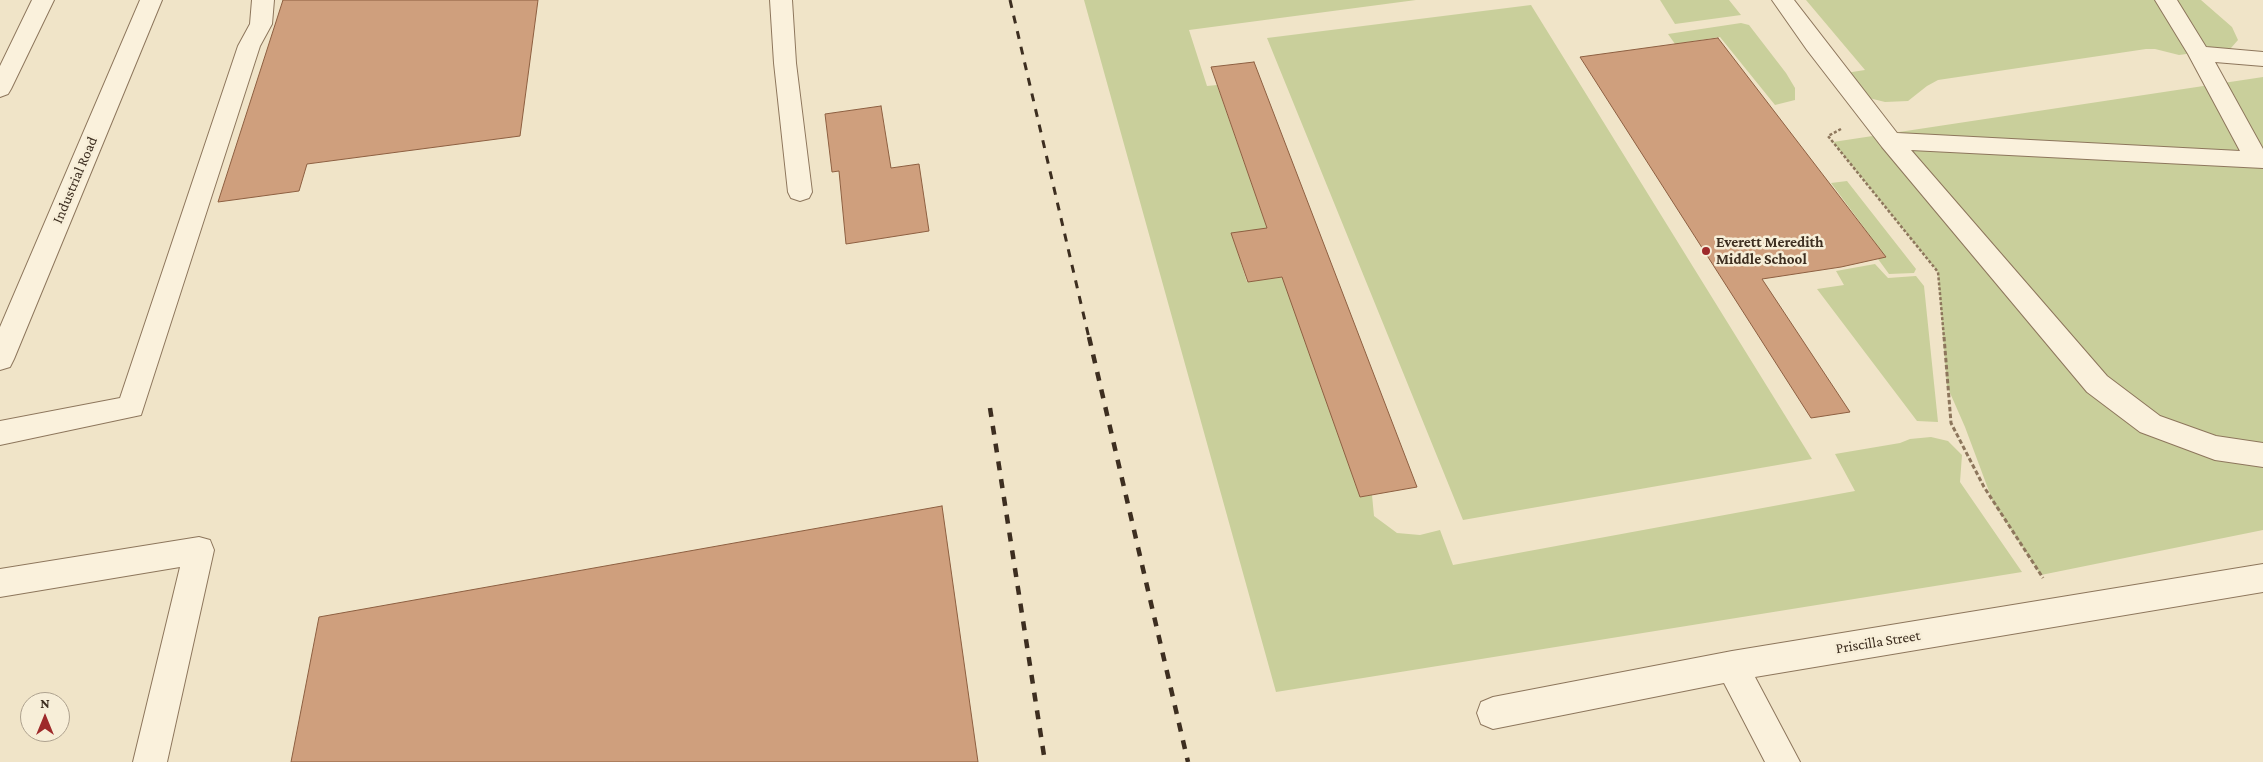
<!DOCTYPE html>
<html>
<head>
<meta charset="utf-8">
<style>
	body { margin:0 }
	#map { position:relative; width:2263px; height:762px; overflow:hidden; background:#f0e4c8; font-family:"Crimson Pro",serif }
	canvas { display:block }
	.north { position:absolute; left:20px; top:692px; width:50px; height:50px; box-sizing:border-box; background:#f7eed8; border:1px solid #ada18e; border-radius:50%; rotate:0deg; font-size:14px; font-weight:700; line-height:20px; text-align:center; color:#3d2e20 }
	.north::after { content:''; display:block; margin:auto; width:18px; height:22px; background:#9e2a2b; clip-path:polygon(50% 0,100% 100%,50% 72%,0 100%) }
</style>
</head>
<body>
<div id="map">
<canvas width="2263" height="762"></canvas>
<div class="north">N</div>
</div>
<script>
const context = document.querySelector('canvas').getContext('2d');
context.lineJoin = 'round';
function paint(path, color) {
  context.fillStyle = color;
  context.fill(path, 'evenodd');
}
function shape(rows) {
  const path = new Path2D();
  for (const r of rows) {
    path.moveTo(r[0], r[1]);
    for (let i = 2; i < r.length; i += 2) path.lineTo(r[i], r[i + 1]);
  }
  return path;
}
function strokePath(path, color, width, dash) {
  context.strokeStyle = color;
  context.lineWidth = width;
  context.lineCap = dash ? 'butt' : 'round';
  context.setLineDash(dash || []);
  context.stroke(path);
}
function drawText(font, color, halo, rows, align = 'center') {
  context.font = font + ' "Crimson Pro",serif';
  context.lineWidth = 5;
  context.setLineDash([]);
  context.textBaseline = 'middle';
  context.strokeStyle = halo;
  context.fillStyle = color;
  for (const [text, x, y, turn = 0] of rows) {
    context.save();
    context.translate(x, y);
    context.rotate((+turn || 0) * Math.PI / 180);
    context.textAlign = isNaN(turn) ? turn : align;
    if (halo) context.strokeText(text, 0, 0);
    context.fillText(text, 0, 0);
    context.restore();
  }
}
const green = shape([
	[1084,0,1416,0,1189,30,1207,86,1217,85,1267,228,1232,234,1247,282,1283,277,1360,497,1372,495,1374,516,1397,533,1420,535,1440,530,1453,565,1855,491,1835,454,1900,443,1910,439,1931,437,1948,441,1962,455,1960,482,2022,572,1276,692],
	[1660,0,1729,0,1741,15,1675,24],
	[1806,0,2201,0,2232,27,2238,40,2231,48,2179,55,2155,49,2146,49,1938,80,1927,86,1908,101,1885,102,1857,95,1839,74,1865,70],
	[1531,5,1812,459,1463,520,1267,38],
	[1741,23,1749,25,1786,73,1795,88,1795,100,1775,105,1720,37,1675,44,1668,34],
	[2263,77,2263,530,2041,575,1993,502,1965,427,1947,386,1938,272,1833,142],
	[1847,181,1916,269,1914,273,1889,274,1878,259,1885,256,1831,183],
	[1875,264,1888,278,1916,276,1924,286,1938,422,1917,421,1817,289,1844,285,1836,271]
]);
const building = shape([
	[283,0,538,0,520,136,307,164,299,191,218,202,283,0],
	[1718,38,1886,257,1841,267,1762,279,1850,412,1811,418,1580,57,1718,38],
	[1254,62,1417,487,1360,497,1282,277,1248,282,1231,233,1267,228,1211,67,1254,62],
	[881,106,891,168,919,164,929,231,846,244,839,171,832,172,825,114,881,106],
	[942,506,978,762,291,762,319,617,942,506]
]);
const pathFar1 = shape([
	[1841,129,1828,136,1938,272,1944,338]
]);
const path = shape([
	[1944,337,1951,423,1984,487,2043,578]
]);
const minor = shape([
	[32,0,54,0,11,89,8,94,0,97,0,66,32,0],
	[140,0,162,0,14,359,10,367,0,370,0,327,140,0],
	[252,0,274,0,272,24,260,46,141,415,0,445,0,421,120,398,238,46,250,24,252,0],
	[770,0,792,0,796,63,812,192,809,198,800,201,791,198,788,192,774,63,770,0],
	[1772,0,1794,0,1897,133,2240,151,2188,54,2155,0,2177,0,2206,47,2263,52,2263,66,2215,62,2263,149,2263,168,1911,150,2107,376,2160,416,2216,436,2263,443,2263,467,2215,460,2140,432,2087,392,1882,147,1807,50,1772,0],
	[199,537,210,540,214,550,167,762,133,762,180,567,0,597,0,569,199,537],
	[2263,564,2263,592,1755,677,1800,762,1765,762,1724,683,1493,729,1481,724,1477,713,1481,702,1493,697,1732,651,2263,564]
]);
const railFar1 = shape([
	[1010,0,1089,338]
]);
const rail = shape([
	[1089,337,1188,762],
	[990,408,1045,762]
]);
const markers = [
	[1706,251,5,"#9e2a2b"]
];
const streetNames = [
	["Industrial Road",75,180,-67],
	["Priscilla Street",1878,642,-9]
];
const poiNames = [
	["Everett Meredith",1716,242],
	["Middle School",1716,259]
];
paint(green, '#c9cf9b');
paint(building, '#cf9f7d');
strokePath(building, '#8d5f41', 1);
strokePath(minor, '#8d765c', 2);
strokePath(pathFar1, '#8d765c', 2.5, [3, 2]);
strokePath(path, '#8d765c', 3, [4.5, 2.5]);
paint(minor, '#faf1dc');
strokePath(railFar1, '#3d2e20', 3, [8, 8]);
strokePath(rail, '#3d2e20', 4.5, [9, 9]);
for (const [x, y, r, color] of markers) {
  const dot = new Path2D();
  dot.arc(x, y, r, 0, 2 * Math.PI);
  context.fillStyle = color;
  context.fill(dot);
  strokePath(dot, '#f7eed8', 2);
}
drawText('15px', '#3d2e20', '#f7eed8', streetNames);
drawText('bold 15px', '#3d2e20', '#f7eed8', poiNames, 'left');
</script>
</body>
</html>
